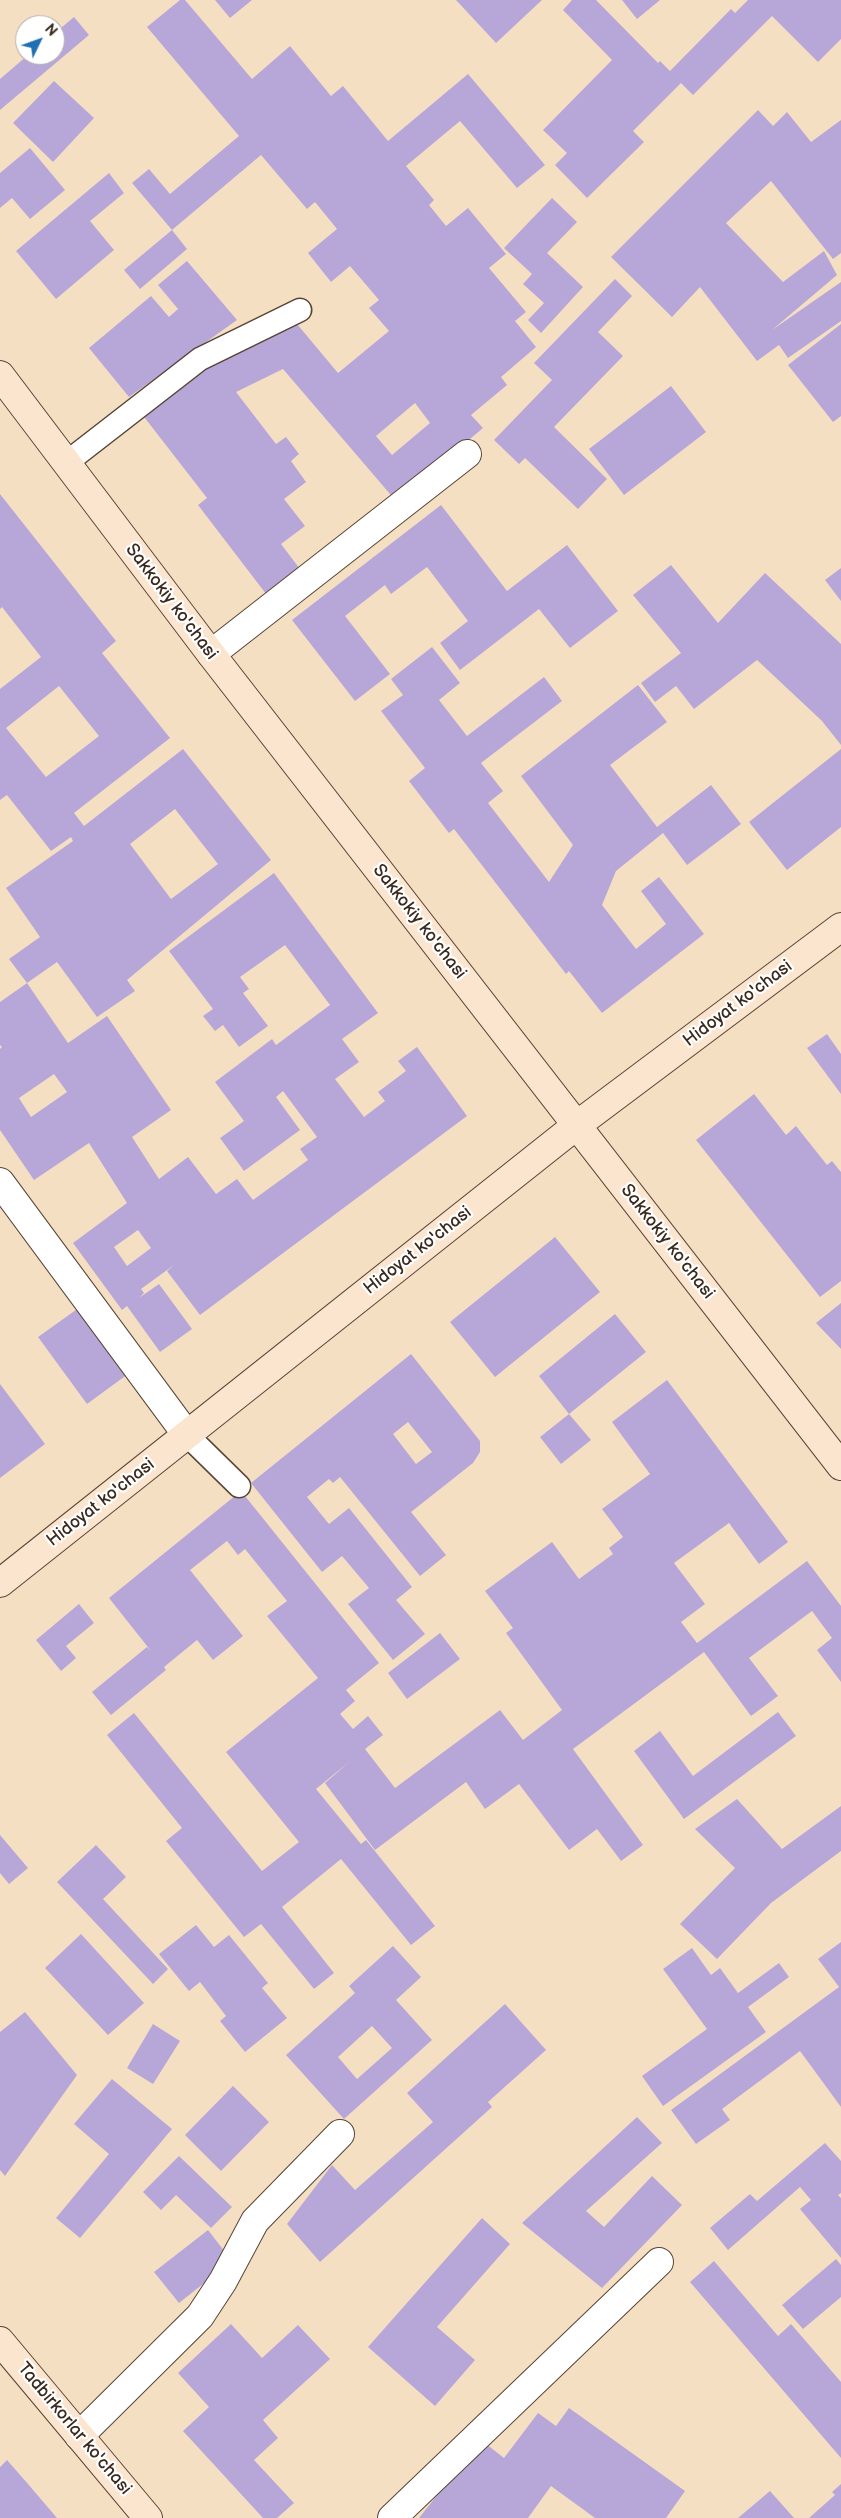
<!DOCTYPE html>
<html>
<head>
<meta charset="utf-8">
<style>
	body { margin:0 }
	#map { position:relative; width:841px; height:2518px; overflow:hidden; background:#f5dfc3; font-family:"Balsamiq Sans",sans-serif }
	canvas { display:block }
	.north { position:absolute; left:15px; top:15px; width:50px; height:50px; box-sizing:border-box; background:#fff; border:1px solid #b1aaa5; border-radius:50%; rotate:48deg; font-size:14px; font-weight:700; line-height:20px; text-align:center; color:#3b2a1e }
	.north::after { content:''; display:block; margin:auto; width:18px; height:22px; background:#1f6fb2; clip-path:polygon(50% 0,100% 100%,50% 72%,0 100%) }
</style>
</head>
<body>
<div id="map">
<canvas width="841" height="2518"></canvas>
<div class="north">N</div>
</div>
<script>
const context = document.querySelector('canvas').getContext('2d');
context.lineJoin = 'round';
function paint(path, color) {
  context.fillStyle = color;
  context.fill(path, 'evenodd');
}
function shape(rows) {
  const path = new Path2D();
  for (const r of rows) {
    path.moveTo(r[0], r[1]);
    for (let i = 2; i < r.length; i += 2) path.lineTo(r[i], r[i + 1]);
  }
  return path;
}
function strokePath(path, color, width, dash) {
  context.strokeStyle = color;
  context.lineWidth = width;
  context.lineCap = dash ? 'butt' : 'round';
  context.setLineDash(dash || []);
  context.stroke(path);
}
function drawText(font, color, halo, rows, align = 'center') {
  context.font = font + ' "Balsamiq Sans",sans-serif';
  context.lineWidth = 4.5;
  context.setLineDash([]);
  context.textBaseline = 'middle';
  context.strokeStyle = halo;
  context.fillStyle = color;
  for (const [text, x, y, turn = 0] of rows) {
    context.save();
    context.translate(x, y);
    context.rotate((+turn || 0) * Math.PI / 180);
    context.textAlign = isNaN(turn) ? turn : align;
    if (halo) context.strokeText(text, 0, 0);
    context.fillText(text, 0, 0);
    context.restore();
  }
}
const building = shape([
	[180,0,185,0,252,79,290,46,331,96,343,86,388,141,468,74,545,165,517,188,460,121,406,166,434,200,429,205,446,226,468,208,506,254,489,268,526,312,515,321,536,347,501,377,507,385,471,415,483,428,396,501,283,369,236,392,276,444,286,437,299,454,291,461,306,482,284,499,305,526,281,544,306,577,273,603,198,505,207,498,141,413,207,361,292,318,338,373,389,331,369,308,379,300,350,266,331,282,308,253,337,229,315,202,307,209,261,155,172,230,132,183,149,169,170,194,239,136,147,27],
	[415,403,430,423,392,455,376,436],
	[215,0,252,0,230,18],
	[456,0,542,0,496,43],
	[572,0,596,0,658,63,660,61,670,71,731,9,735,13,748,0,841,0,841,39,818,62,772,16,693,95,681,83,633,131,644,142,587,198,555,165,567,153,543,130,612,60,563,10],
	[622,0,660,0,637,19],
	[74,17,89,35,0,110,0,79,28,55,55,55,55,33],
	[54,81,94,118,53,162,13,123],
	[758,110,773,126,787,112,811,142,841,120,841,253,833,259,771,181,726,223,783,282,824,251,837,275,772,330,841,282,841,321,788,358,779,345,757,361,700,287,672,317,611,257],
	[30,148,65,190,30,219,12,198,0,208,0,173],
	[109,173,124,193,90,221,114,250,56,299,16,251],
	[552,198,577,222,547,253,583,287,541,333,528,320,544,303,523,284,532,274,504,248],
	[172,230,187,249,140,289,124,270],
	[187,261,237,320,129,397,89,348,151,296,169,317,178,309,158,285],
	[615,279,632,296,598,332,623,356,554,427,607,479,578,509,525,458,519,464,494,440,552,380,534,363],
	[841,324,841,416,833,422,788,365],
	[671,386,706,432,624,495,589,449],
	[0,494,116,641,102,653,170,738,74,813,84,826,183,749,271,860,127,980,135,991,97,1017,57,962,27,983,9,959,40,937,6,888,73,841,71,837,51,851,7,795,0,800,0,689,41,657,2,607,0,609],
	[59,686,99,736,46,777,6,728],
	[175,809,218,864,171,899,130,844],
	[441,505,507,591,567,545,618,611,570,648,539,609,460,670,440,643,468,621,427,567,391,594,385,585,345,616,390,674,355,701,292,620],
	[671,565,718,623,765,573,841,644,841,745,822,721,757,660,694,709,676,686,655,702,641,683,681,653,633,595],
	[841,568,841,601,825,580],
	[432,647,460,683,439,700,467,736,544,677,562,701,481,763,503,791,488,803,549,882,573,845,521,776,638,685,667,722,610,765,657,827,711,785,741,824,687,865,663,833,616,871,602,905,636,949,666,924,641,891,659,877,704,934,602,1013,569,971,566,974,454,829,449,833,409,781,425,768,381,711,403,695,391,679],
	[841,749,841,827,787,870,749,822],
	[274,873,378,1013,342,1039,359,1062,335,1079,364,1117,385,1101,378,1092,406,1071,398,1061,417,1047,467,1116,200,1315,167,1271,174,1265,141,1289,144,1293,139,1298,159,1284,192,1329,160,1352,127,1306,122,1310,73,1243,127,1203,89,1143,34,1180,0,1130,0,1049,2,1047,0,1045,0,1002,27,983,68,1043,107,1016,171,1110,132,1137,159,1179,188,1157,216,1194,237,1179,253,1200,308,1160,300,1149,317,1137,283,1091,276,1097,300,1130,244,1171,220,1138,244,1121,215,1082,272,1039,276,1045,330,1005,285,945,240,977,249,989,243,993,268,1026,239,1047,223,1025,215,1031,203,1016,213,1009,169,951],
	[54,1074,67,1092,31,1117,19,1098],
	[138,1230,151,1248,127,1266,114,1247],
	[827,1034,841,1054,841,1094,807,1048],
	[754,1094,786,1135,796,1126,827,1165,832,1161,841,1172,841,1281,820,1297,696,1140],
	[555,1237,600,1292,495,1377,450,1322],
	[841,1303,841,1349,816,1323],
	[80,1307,128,1374,87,1404,38,1337],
	[615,1314,646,1352,569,1414,591,1440,561,1464,540,1437,569,1414,539,1376],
	[411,1354,480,1441,480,1452,473,1463,411,1512,446,1555,420,1576,340,1477,333,1483,329,1479,307,1497,329,1524,349,1508,412,1587,396,1600,425,1634,393,1660,348,1604,369,1588,342,1556,322,1572,251,1483],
	[408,1422,432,1452,416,1464,393,1434],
	[667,1380,788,1542,759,1564,729,1523,674,1563,705,1604,681,1622,697,1643,807,1561,841,1606,841,1682,817,1650,832,1638,812,1611,749,1658,778,1696,751,1716,704,1652,573,1749,643,1845,621,1861,597,1829,569,1850,519,1784,485,1809,466,1782,375,1850,325,1783,349,1762,316,1789,361,1844,366,1840,435,1926,411,1945,341,1859,282,1907,334,1973,314,1989,261,1924,244,1937,166,1841,182,1828,107,1735,134,1713,262,1871,299,1842,226,1752,318,1678,267,1616,287,1601,245,1549,238,1555,227,1541,190,1570,243,1636,213,1660,197,1640,164,1667,166,1670,111,1715,92,1692,147,1647,151,1651,109,1598,241,1491,379,1663,346,1690,355,1701,340,1714,353,1729,368,1716,383,1735,365,1749,395,1788,500,1710,523,1740,562,1710,506,1633,513,1628,485,1591,552,1542,579,1579,613,1554,609,1548,623,1537,602,1509,650,1474,612,1422],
	[0,1384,45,1444,0,1478],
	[79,1604,94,1623,66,1646,76,1658,61,1671,36,1640],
	[440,1633,460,1659,407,1699,388,1673],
	[778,1712,796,1736,684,1819,634,1751,660,1731,693,1776],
	[737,1799,782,1849,841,1806,841,1851,771,1903,717,1959,680,1924,735,1868,695,1829],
	[0,1835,28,1868,9,1884,0,1873],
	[96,1845,126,1877,103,1899,168,1969,153,1984,57,1882],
	[196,1925,214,1947,229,1935,268,1983,262,1988,287,2018,245,2052,220,2021,226,2016,200,1982,189,1991,159,1954],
	[81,1934,144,2003,108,2035,45,1968],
	[841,1942,841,2107,800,2051,722,2109,730,2120,696,2144,671,2110,839,1987,818,1959],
	[393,1946,421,1977,396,2000,432,2040,344,2119,286,2055,355,1993,349,1986],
	[372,2026,392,2048,357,2079,338,2057],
	[692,1948,711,1975,720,1968,738,1993,779,1963,789,1977,748,2007,766,2032,663,2106,642,2076,707,2029,663,1969],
	[505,2004,546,2050,488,2102,492,2107,320,2262,287,2224,332,2165,355,2190,433,2122,407,2093],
	[25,2012,77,2075,5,2176,0,2170,0,2032],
	[153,2024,180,2041,153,2084,127,2068],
	[112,2079,172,2129,80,2238,56,2218,109,2154,74,2124],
	[233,2086,269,2122,221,2171,185,2135],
	[637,2117,662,2143,586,2211,604,2227,652,2176,682,2205,602,2288,522,2223],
	[825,2143,841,2161,841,2193,838,2195,841,2198,841,2258,800,2209,811,2200,800,2187,728,2250,710,2228,750,2194,757,2201],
	[179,2156,232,2207,211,2228,176,2195,161,2210,143,2192],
	[482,2218,510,2244,437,2327,475,2360,435,2406,368,2347],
	[208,2230,232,2261,179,2303,154,2272],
	[836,2259,841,2265,841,2297,803,2329,782,2305],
	[714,2261,778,2336,791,2324,841,2382,841,2458,690,2282],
	[231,2324,262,2358,298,2325,330,2359,263,2420,278,2438,254,2460,294,2503,277,2518,263,2518,183,2431,209,2407,178,2373],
	[569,2408,685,2491,666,2518,595,2518,551,2486,528,2518,419,2518,481,2440,504,2458,538,2413,556,2426],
	[7,2460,28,2484,57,2518,0,2518,0,2467],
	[841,2484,841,2518,809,2518,835,2495,832,2492],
	[770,2491,794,2518,738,2518]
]);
const lane = shape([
	[66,463,200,359,300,310],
	[187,1435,239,1486]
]);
const street = shape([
	[211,654,467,454],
	[0,1182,187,1435],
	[79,2436,200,2316,223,2281,255,2221,340,2134],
	[392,2518,659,2262]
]);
const secondary = shape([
	[0,375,211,654,841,1466],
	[0,1583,577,1125,841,927],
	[0,2341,148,2518]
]);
const streetNames = [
	["Sakkokiy ko'chasi",171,602,53],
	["Sakkokiy ko'chasi",419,922,52],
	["Hidoyat ko'chasi",738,1004,-37],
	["Sakkokiy ko'chasi",667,1242,52],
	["Hidoyat ko'chasi",418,1251,-38],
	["Hidoyat ko'chasi",101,1503,-38],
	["Tadbirkorlar ko'chasi",74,2429,50]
];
paint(building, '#b7a7d9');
strokePath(lane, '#574537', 25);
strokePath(street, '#574537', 30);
strokePath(secondary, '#574537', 30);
strokePath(lane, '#fff', 22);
strokePath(street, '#fff', 28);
strokePath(secondary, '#fce5cf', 28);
drawText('18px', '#3b2a1e', '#fff', streetNames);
</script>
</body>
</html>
